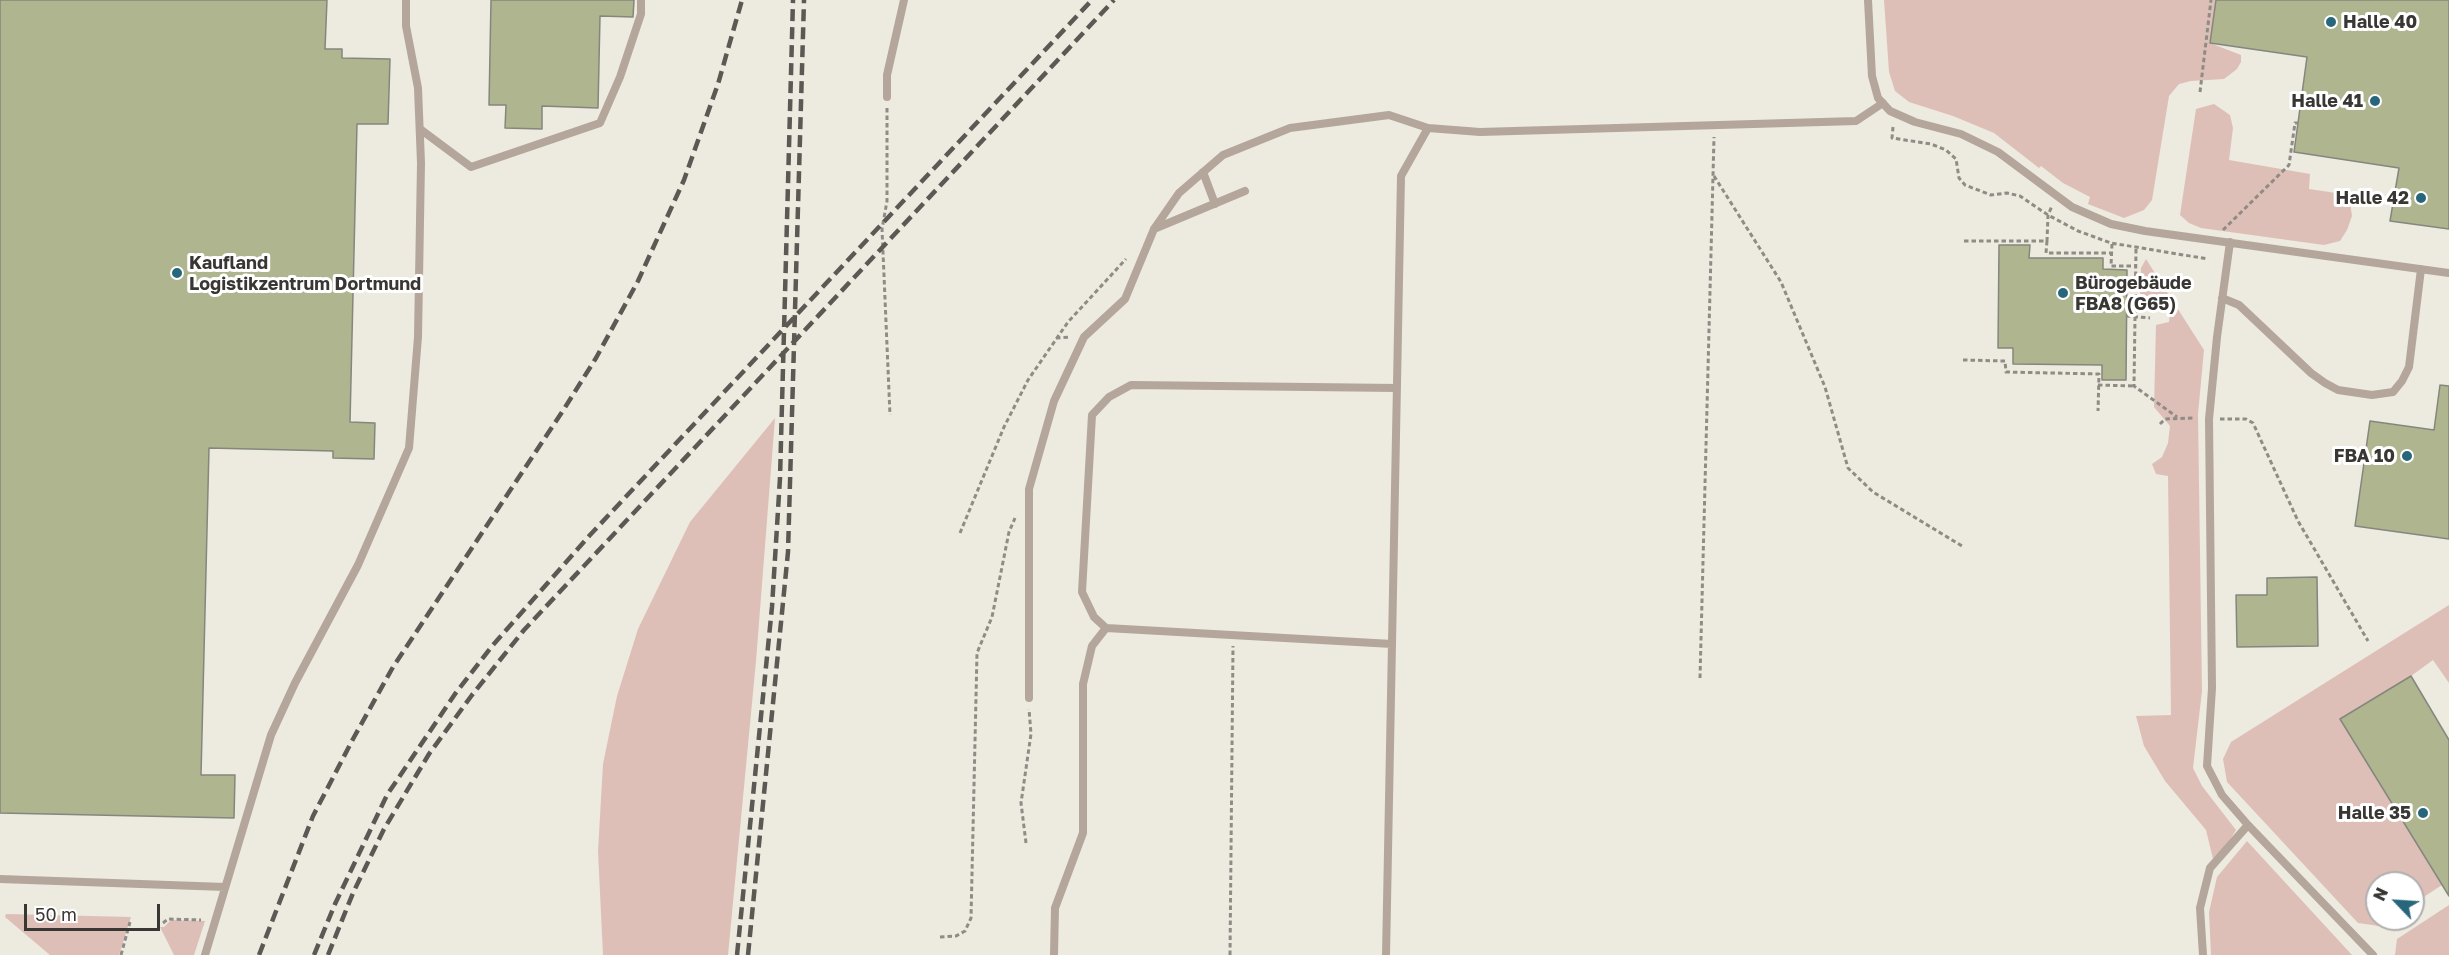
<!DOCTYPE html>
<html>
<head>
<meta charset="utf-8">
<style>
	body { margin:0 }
	#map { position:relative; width:2449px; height:955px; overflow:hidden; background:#edeae0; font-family:"Golos Text",sans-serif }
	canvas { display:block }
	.north { position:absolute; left:2365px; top:871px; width:60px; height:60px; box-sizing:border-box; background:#fff; border:2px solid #b0afae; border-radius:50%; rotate:295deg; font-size:16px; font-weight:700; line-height:24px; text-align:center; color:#393734 }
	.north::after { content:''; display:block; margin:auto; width:21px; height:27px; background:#27667b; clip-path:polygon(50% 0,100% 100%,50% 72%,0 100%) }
	.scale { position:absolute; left:24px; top:904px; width:136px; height:27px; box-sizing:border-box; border:3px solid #393734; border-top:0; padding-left:8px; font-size:18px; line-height:21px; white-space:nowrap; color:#393734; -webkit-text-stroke:4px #fff; paint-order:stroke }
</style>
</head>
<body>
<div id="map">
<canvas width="2449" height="955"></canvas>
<div class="north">N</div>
<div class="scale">50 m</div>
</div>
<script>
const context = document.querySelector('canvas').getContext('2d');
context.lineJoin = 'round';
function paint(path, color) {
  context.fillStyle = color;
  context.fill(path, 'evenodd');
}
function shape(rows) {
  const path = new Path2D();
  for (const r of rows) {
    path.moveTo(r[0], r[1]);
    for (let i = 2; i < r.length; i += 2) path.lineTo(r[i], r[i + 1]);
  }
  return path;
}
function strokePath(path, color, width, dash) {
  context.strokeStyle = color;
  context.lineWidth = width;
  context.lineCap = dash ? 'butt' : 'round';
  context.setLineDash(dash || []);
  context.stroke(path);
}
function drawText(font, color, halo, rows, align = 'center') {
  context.font = font + ' "Golos Text",sans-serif';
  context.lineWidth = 6;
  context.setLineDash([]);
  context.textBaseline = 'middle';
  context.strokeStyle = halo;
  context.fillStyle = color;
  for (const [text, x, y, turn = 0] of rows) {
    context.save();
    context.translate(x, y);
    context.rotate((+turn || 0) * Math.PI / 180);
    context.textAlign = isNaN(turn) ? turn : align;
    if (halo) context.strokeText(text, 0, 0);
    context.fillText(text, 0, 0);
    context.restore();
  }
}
const green = shape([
	[1884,0,2216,0,2210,43,2241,55,2241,62,2237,69,2224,79,2191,81,2179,84,2169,96,2152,200,2144,210,2124,218,2088,204,2090,197,2063,183,2041,166,2039,168,1994,133,1953,116,1909,102,1895,91,1889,72],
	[2214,104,2230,115,2233,128,2229,160,2310,174,2309,189,2343,194,2350,202,2352,216,2347,230,2340,241,2324,245,2201,228,2189,223,2180,215,2196,109],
	[2146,259,2204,350,2198,414,2202,691,2193,768,2202,786,2236,830,2225,848,2213,859,2206,830,2165,781,2144,746,2136,716,2171,715,2168,476,2156,474,2152,464,2162,457,2168,443,2170,426,2154,407,2156,325,2169,322,2170,313,2158,307,2156,297,2145,296,2140,301,2141,268],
	[775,418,756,661,728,955,603,955,598,851,603,764,617,696,638,629,690,522],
	[2449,605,2449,683,2433,660,2411,676,2340,719,2442,885,2413,904,2413,883,2377,883,2377,919,2391,919,2379,926,2358,923,2227,782,2223,759,2231,742],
	[2247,841,2352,955,2211,955,2209,912,2217,877],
	[2449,905,2449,955,2395,955,2397,939],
	[6,914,131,917,119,955,50,955,5,917],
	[171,920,205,921,194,955,174,955,160,927,164,927]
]);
const building = shape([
	[0,0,327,0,325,49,342,49,342,58,390,59,388,124,357,124,350,422,375,423,374,459,333,458,333,451,209,448,201,775,235,775,234,818,0,813,0,0],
	[491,0,634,0,633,17,600,16,598,108,542,106,542,129,505,128,506,105,489,105,491,0],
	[2216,0,2449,0,2449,229,2390,221,2399,168,2294,152,2307,57,2210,43,2216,0],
	[1999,245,2030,245,2029,258,2103,258,2103,269,2127,270,2126,380,2102,380,2102,365,2013,364,2013,348,1998,348,1999,245],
	[2440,385,2449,386,2449,539,2355,526,2370,421,2434,430,2440,385],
	[2317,577,2318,646,2237,647,2236,595,2267,595,2267,578,2317,577],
	[2411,676,2449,740,2449,896,2340,719,2411,676]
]);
const path = shape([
	[2200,92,2211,0],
	[887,108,887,201,882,229,890,415],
	[1893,127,1892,138,1931,144,1946,150,1956,159,1959,178,1965,185,1991,195,2007,193,2020,196,2048,215,2078,231,2111,243,2208,259],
	[1714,176,1781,282,1825,387,1848,468,1873,492,1962,546],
	[2223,230,2289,165,2295,123,2298,123],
	[1964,241,2047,241,2048,215,2052,206],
	[2047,241,2046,253,2112,253],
	[2112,244,2111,266,2135,266],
	[2136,249,2134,386,2177,417],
	[2126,316,2150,318],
	[1056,338,1070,337],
	[1963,360,2005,361,2006,372,2099,374,2098,411],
	[2098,385,2134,386],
	[2220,419,2246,419,2253,423,2298,521,2368,641],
	[2160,424,2165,419,2195,418],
	[960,533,1004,427,1028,380,1068,322,1126,259],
	[1700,678,1714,137],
	[1026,843,1021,803,1031,734,1029,709],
	[163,923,168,919,201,920],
	[940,937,956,936,965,931,971,918,977,653,992,617,1009,532,1015,518],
	[121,955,130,922],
	[1230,955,1233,646]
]);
const lane = shape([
	[1868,0,1872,76,1878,98,1890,111,1915,122,1961,134,1998,152,2072,207,2111,224,2145,231,2449,273],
	[887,97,887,75,904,0],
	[420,129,471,167,600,123,620,77,641,14,641,0],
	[1203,172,1215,204],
	[1154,229,1245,191],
	[2230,242,2217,337,2209,419,2212,688,2207,766,2222,795,2248,825,2373,955],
	[2222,298,2239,305,2311,373,2325,383,2338,390,2372,395,2393,392,2402,381,2409,367,2421,269],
	[1392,644,1106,628,1094,617,1082,592,1092,415,1109,397,1131,385,1397,388],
	[1029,698,1029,489,1054,401,1084,337,1125,299,1154,229,1179,193,1223,155,1290,128,1389,115,1428,128],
	[0,879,225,887],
	[205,955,271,735,295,683,358,565,409,448,418,337,421,163,418,88,406,26,406,0],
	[1054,955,1055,908,1083,833,1083,684,1092,646,1106,628],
	[1386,955,1401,176,1428,128,1480,132,1856,121,1883,103],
	[2203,955,2200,908,2210,868,2248,825]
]);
const rail = shape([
	[259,955,313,816,353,739,393,667,564,409,596,358,638,281,684,180,718,84,742,0],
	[314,955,335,904,387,795,455,694,493,645,590,535,1092,0],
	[328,955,353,893,384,829,429,754,472,695,524,630,1114,0],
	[737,955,772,607,780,478,793,0],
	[748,955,788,552,804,0]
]);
const markers = [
	[2331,22,6,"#27667b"],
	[2375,101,6,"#27667b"],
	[2421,198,6,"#27667b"],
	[177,273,6,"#27667b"],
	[2063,293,6,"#27667b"],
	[2407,456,6,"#27667b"],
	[2423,813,6,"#27667b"]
];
const poiNames = [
	["Halle 40",2343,22,"left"],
	["Halle 41",2363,101],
	["Halle 42",2409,198],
	["Kaufland",189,263,"left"],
	["Logistikzentrum Dortmund",189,284,"left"],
	["Bürogebäude",2075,283,"left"],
	["FBA8 (G65)",2075,304,"left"],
	["FBA 10",2395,456],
	["Halle 35",2411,813]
];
paint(green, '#debfb7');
paint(building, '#aeb58f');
strokePath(building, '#85877e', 1.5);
strokePath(path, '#8f8c86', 3, [4.5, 3]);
strokePath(lane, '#b4a69a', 8);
strokePath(rail, '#5b5954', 4.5, [12, 6]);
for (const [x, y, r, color] of markers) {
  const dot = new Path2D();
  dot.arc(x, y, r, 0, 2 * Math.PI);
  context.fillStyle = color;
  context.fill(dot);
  strokePath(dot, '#fff', 2);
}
drawText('bold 18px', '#393734', '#fff', poiNames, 'right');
</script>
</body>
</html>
